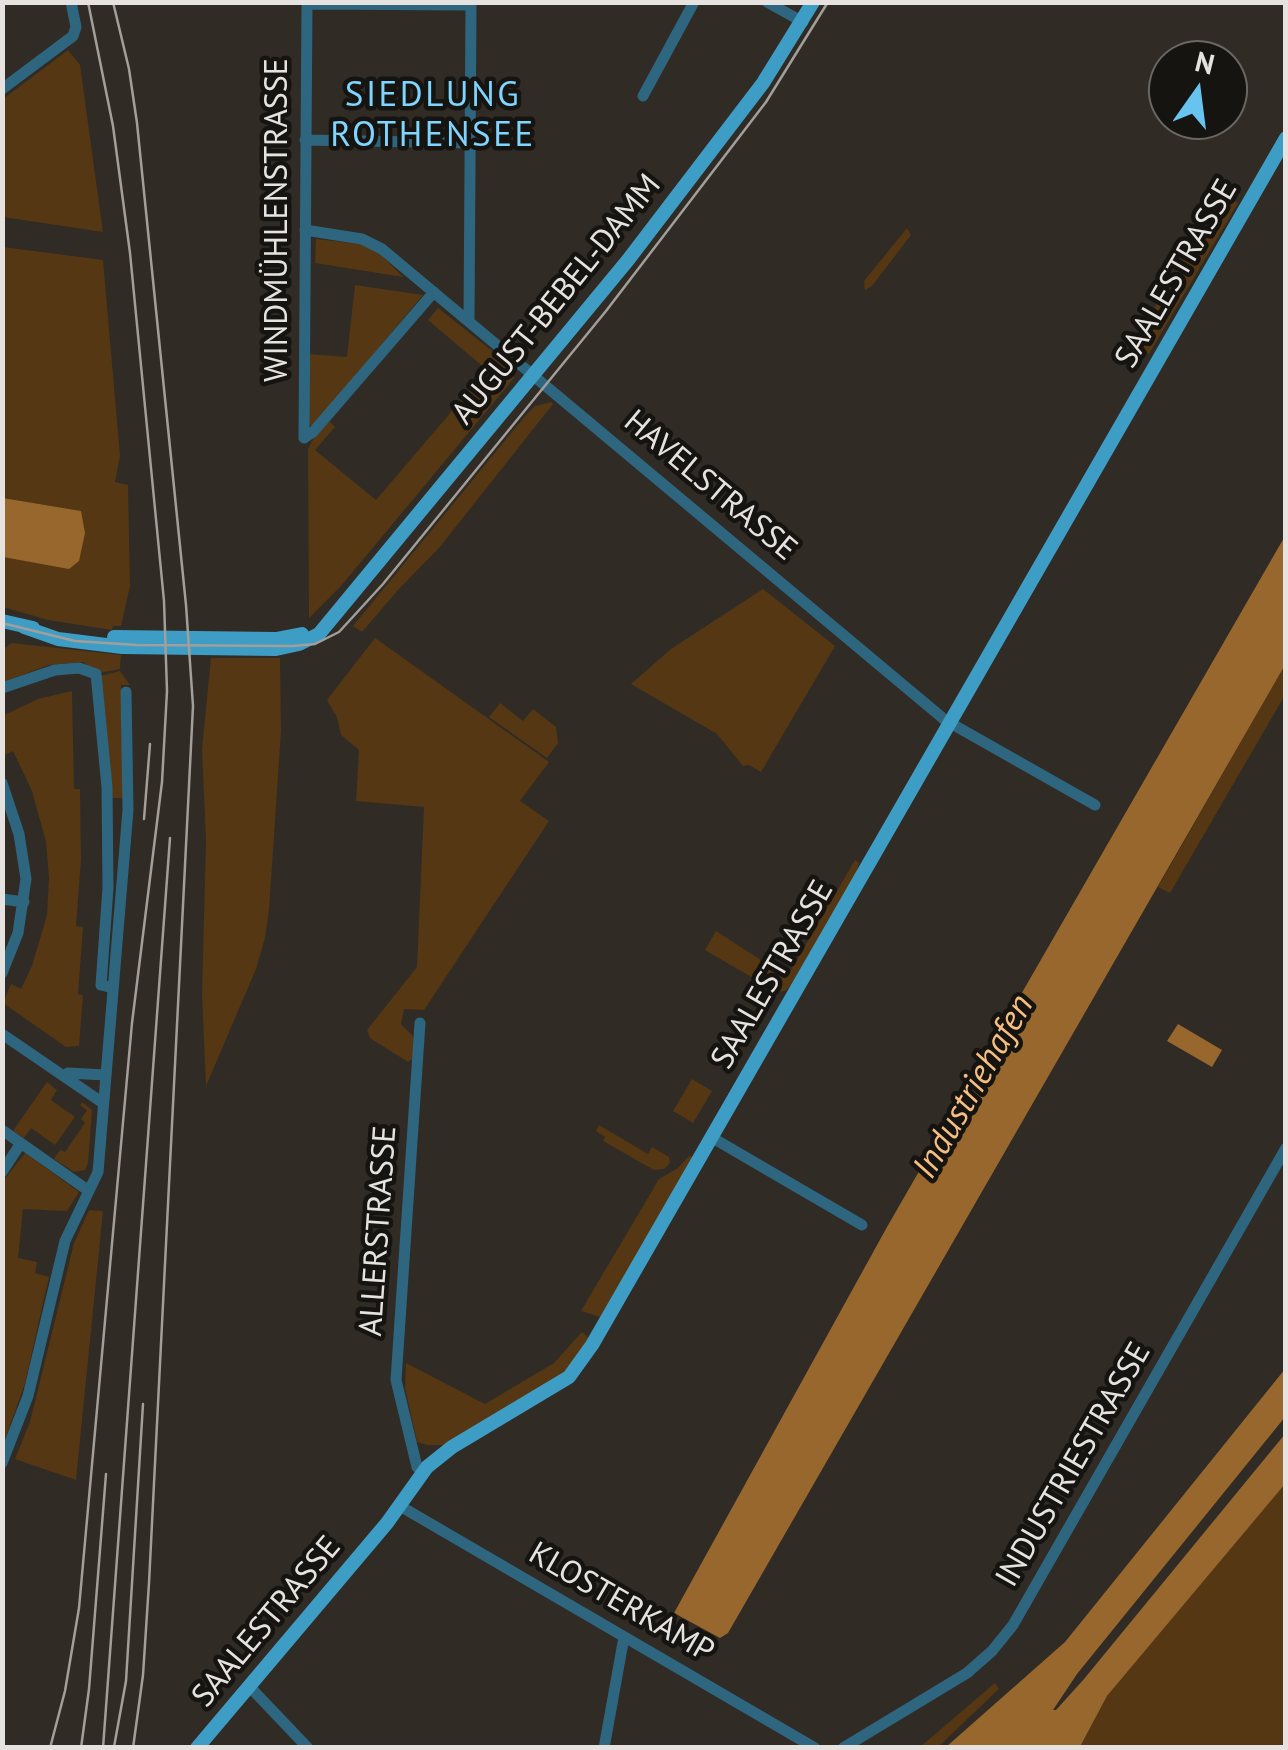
<!DOCTYPE html>
<html>
<head>
<meta charset="utf-8">
<style>
	body { margin:0 }
	#map { position:relative; width:1288px; height:1750px; overflow:hidden; background:#302b25; font-family:"PT Sans",sans-serif }
	canvas { display:block }
	.frame { position:absolute; inset:0; border:5px solid #e6e2df; pointer-events:none }
	.north { position:absolute; left:1148px; top:40px; width:100px; height:100px; box-sizing:border-box; background:#161411; border:2px solid #696663; border-radius:50%; rotate:14deg; font-size:28px; font-weight:700; line-height:40px; text-align:center; color:#e6e2df }
	.north::after { content:''; display:block; margin:auto; width:35px; height:45px; background:#66c4ef; clip-path:polygon(50% 0,100% 100%,50% 72%,0 100%) }
</style>
</head>
<body>
<div id="map">
<canvas width="1288" height="1750"></canvas>
<div class="frame"></div>
<div class="north">N</div>
</div>
<script>
const context = document.querySelector('canvas').getContext('2d');
context.lineJoin = 'round';
function paint(path, color) {
  context.fillStyle = color;
  context.fill(path, 'evenodd');
}
function shape(rows) {
  const path = new Path2D();
  for (const r of rows) {
    path.moveTo(r[0], r[1]);
    for (let i = 2; i < r.length; i += 2) path.lineTo(r[i], r[i + 1]);
  }
  return path;
}
function strokePath(path, color, width, dash) {
  context.strokeStyle = color;
  context.lineWidth = width;
  context.lineCap = dash ? 'butt' : 'round';
  context.setLineDash(dash || []);
  context.stroke(path);
}
function drawText(font, color, halo, rows, align = 'center') {
  context.font = font + ' "PT Sans",sans-serif';
  context.lineWidth = 9;
  context.setLineDash([]);
  context.textBaseline = 'middle';
  context.strokeStyle = halo;
  context.fillStyle = color;
  for (const [text, x, y, turn = 0] of rows) {
    context.save();
    context.translate(x, y);
    context.rotate((+turn || 0) * Math.PI / 180);
    context.textAlign = isNaN(turn) ? turn : align;
    if (halo) context.strokeText(text, 0, 0);
    context.fillText(text, 0, 0);
    context.restore();
  }
}
const green = shape([
	[68,50,80,65,103,232,3,217,3,99],
	[1223,192,1238,203,1149,354,1133,344],
	[907,228,911,235,872,286,865,290,864,281],
	[316,239,361,244,380,254,403,277,315,263],
	[3,247,103,260,120,456,115,482,128,485,130,586,121,626,113,626,112,630,48,620,3,607,3,557,69,568,80,511,3,498],
	[355,285,423,295,313,426,306,423,308,354,347,357],
	[438,308,505,361,513,370,514,378,341,586,309,618,308,449,316,434,328,420,335,427,315,450,376,500,487,370,428,320],
	[551,402,553,404,439,548,398,590,362,632,353,626,526,415,535,406],
	[763,589,835,646,761,772,749,765,743,766,717,734,631,684,671,649],
	[375,638,549,762,520,801,549,821,424,1010,404,1009,401,1024,413,1036,414,1058,408,1062,370,1038,367,1030,417,967,424,807,356,801,359,750,341,735,337,717,327,700],
	[12,643,121,655,120,669,99,673,83,662,49,665,3,682,3,649],
	[211,658,280,658,281,731,269,910,265,938,256,969,206,1086,202,994,206,841,202,749],
	[1285,665,1285,695,1170,893,1158,887],
	[120,671,130,685,121,685,123,798,110,798,100,676],
	[72,691,74,789,80,789,81,859,76,926,83,927,78,994,83,995,79,1046,66,1047,3,1003,11,984,21,989,32,966,47,915,49,878,46,842,32,791,13,751,3,756,2,716,38,699],
	[500,703,523,721,533,709,556,727,558,743,547,758,489,717],
	[855,860,859,863,856,873,792,984,785,991,777,992,705,950,716,931,787,977],
	[692,1079,712,1091,693,1123,673,1111],
	[47,1082,57,1090,51,1100,75,1117,55,1145,31,1128,24,1138,13,1131],
	[82,1102,92,1110,88,1163,85,1170,74,1172,54,1159,60,1150,65,1152,85,1123,81,1119,87,1110,80,1105],
	[599,1125,648,1154,652,1147,669,1157,670,1163,664,1169,654,1170,603,1141,605,1137,596,1131],
	[25,1153,79,1192,67,1211,23,1209,18,1258,37,1262,35,1273,49,1277,25,1383,3,1445,3,1181],
	[689,1156,694,1157,603,1318,581,1311,659,1179,678,1168],
	[89,1210,103,1211,76,1480,15,1459,30,1422,74,1243],
	[582,1332,590,1339,564,1374,446,1445,427,1445,417,1442,405,1388,406,1363,485,1404,554,1363],
	[1285,1484,1285,1747,1080,1748,1107,1696],
	[995,1683,999,1689,938,1747,920,1747]
]);
const water = shape([
	[3,498,81,511,85,533,79,561,69,569,3,557],
	[1285,536,1285,665,728,1633,720,1638,674,1613,887,1227],
	[1178,1024,1222,1050,1212,1067,1167,1041],
	[1285,1369,1285,1417,1077,1674,1053,1710,1056,1710,1084,1679,1285,1434,1285,1484,1107,1696,1080,1747,946,1747,1065,1642]
]);
const minor = shape([
	[767,2,803,22],
	[307,4,471,5,469,321],
	[2,89,73,36,76,27,71,2],
	[643,96,694,2],
	[305,140,472,143],
	[305,230,362,239,382,249,945,720,1095,805],
	[304,438,307,2],
	[304,438,313,432,434,292],
	[2,688,55,670,79,668,96,674,107,787,108,888,101,985,113,988],
	[2,783,19,834,26,879,18,933,2,973],
	[2,899,24,902],
	[420,1023,396,1380,417,1467,423,1472],
	[2,1034,103,1103],
	[64,1076,68,1073,106,1075],
	[2,1130,89,1191],
	[711,1137,862,1225],
	[2,1172,21,1143],
	[2,1463,28,1396,65,1241,98,1172,128,810,126,692],
	[400,1506,815,1748],
	[249,1686,308,1748],
	[604,1748,624,1637],
	[843,1748,967,1673,992,1651,1013,1625,1286,1148]
]);
const major = shape([
	[2,621,33,628],
	[24,627,58,639,122,647,276,649,299,644,319,634,628,260,763,83,813,2],
	[114,637,276,639,302,634],
	[197,1748,387,1523,427,1467,452,1447,569,1377,592,1345,1286,138]
]);
const tram = shape([
	[2,623,75,641,137,645,293,646,315,644,339,632,383,584,606,311,766,102,828,2]
]);
const rail = shape([
	[113,2,129,69,137,123,186,605,193,706,149,1583,143,1675,133,1748],
	[144,819,150,744],
	[114,1747,126,1681,143,1404],
	[50,1748,65,1691,79,1608,132,1023,162,782,167,691,164,601,130,253,113,126,88,2],
	[81,1748,89,1689,106,1474],
	[103,1748,170,838]
]);
const streetNames = [
	["WINDMÜHLENSTRASSE",278,220,-90],
	["SAALESTRASSE",1177,274,-60],
	["AUGUST-BEBEL-DAMM",557,300,-51],
	["HAVELSTRASSE",710,486,40],
	["SAALESTRASSE",773,975,-60],
	["ALLERSTRASSE",379,1231,-86],
	["INDUSTRIESTRASSE",1074,1465,-60],
	["KLOSTERKAMP",621,1603,30],
	["SAALESTRASSE",267,1622,-50]
];
const neighbourhoodNames = [
	["SIEDLUNG",433,96],
	["ROTHENSEE",433,136]
];
const waterNames = [
	["Industriehafen",974,1087,-60]
];
paint(green, '#553713');
paint(water, '#97672d');
strokePath(minor, '#2f667f', 11);
strokePath(major, '#3e9dc5', 14);
strokePath(tram, '#a29e9a', 2.5);
strokePath(rail, '#a29e9a', 2.5);
drawText('32px', '#e6e2df', '#161411', streetNames);
context.letterSpacing = '2.5px';
drawText('35px', '#7fd5fd', '#161411', neighbourhoodNames);
context.letterSpacing = '0px';
drawText('italic 35px', '#f6be81', '#161411', waterNames);
</script>
</body>
</html>
